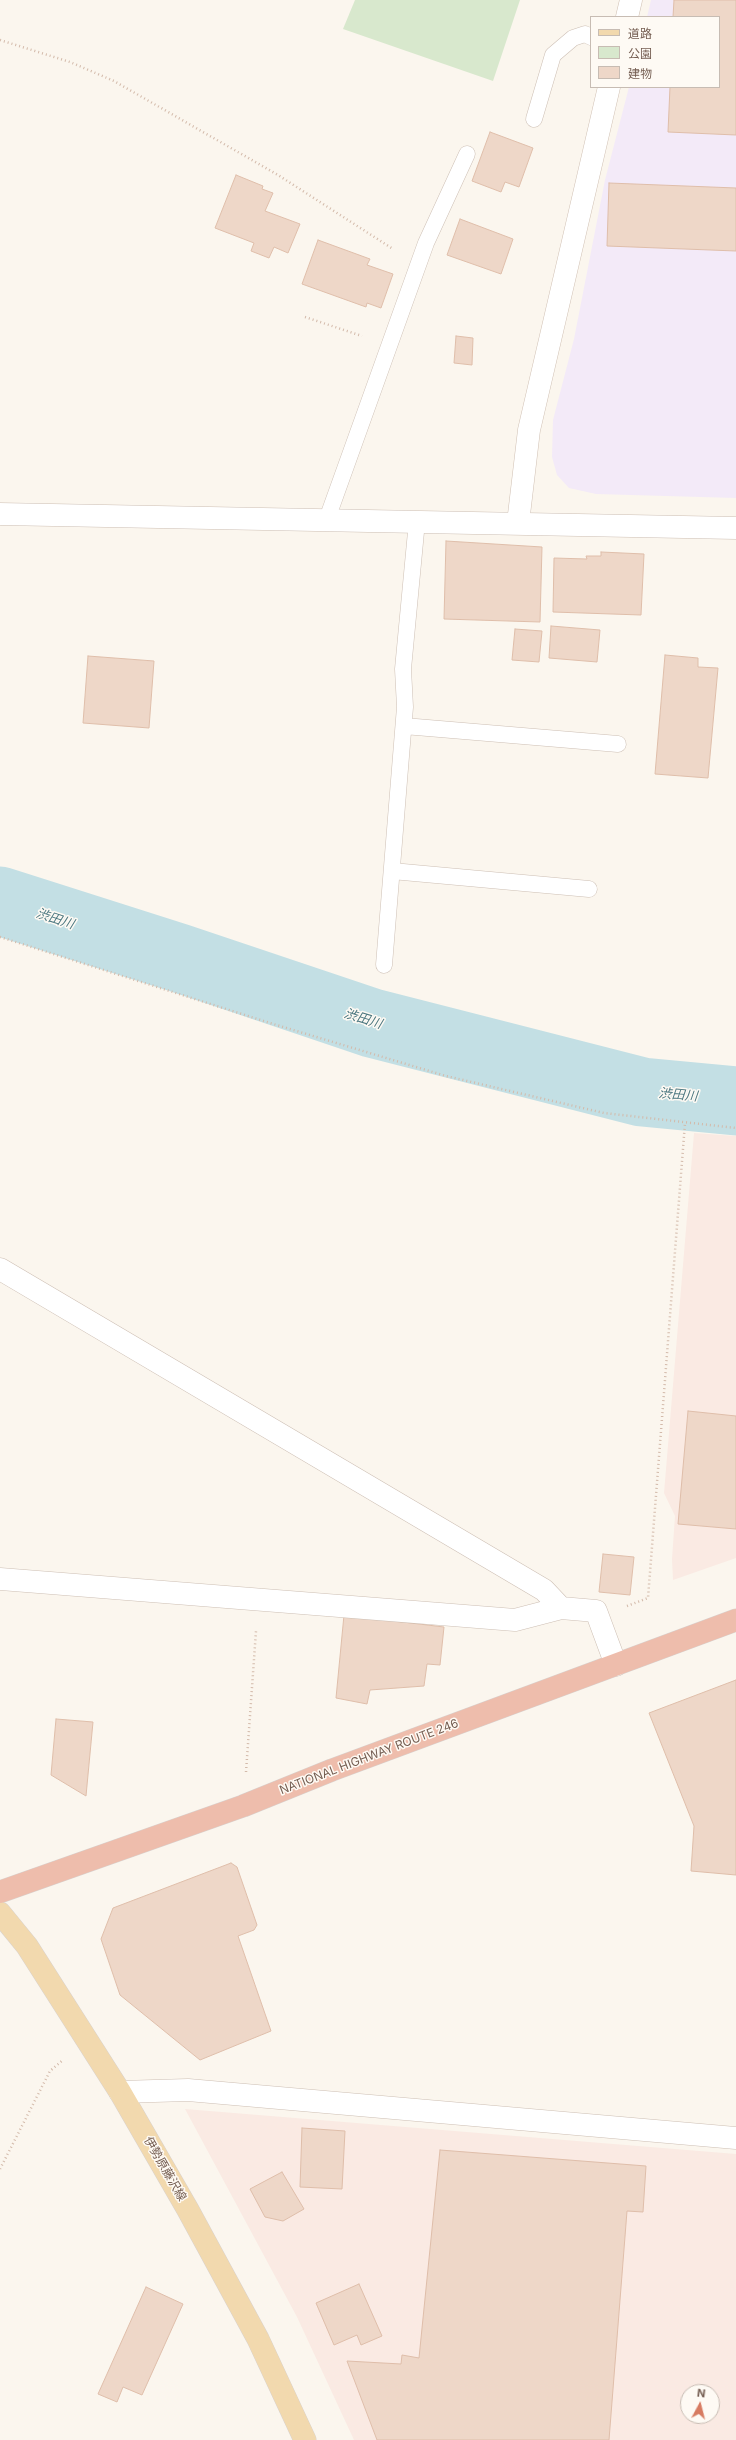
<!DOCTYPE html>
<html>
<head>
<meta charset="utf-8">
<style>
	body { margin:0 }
	#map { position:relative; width:736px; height:2440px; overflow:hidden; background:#fbf6ee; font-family:Inter,"Noto Sans JP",sans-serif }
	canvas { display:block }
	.legend { position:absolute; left:590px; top:16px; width:130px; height:72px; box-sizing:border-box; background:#fefaf4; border:1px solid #c7bcb3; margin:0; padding:5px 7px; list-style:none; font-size:12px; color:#755e52 }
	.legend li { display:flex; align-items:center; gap:8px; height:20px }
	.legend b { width:20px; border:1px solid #c7bcb3 }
	.north { position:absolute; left:680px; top:2384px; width:40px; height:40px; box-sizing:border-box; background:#fefaf4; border:1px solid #c7bcb3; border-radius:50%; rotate:7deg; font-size:11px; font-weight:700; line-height:16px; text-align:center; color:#755e52 }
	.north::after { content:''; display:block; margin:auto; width:14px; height:18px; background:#d77b61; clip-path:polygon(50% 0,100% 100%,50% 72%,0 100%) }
</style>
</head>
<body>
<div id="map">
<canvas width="736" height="2440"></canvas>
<ul class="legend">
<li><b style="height:5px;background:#f2d9ae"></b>道路</li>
<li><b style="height:11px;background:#d8e8cd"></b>公園</li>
<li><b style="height:11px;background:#eed7c8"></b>建物</li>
</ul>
<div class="north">N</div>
</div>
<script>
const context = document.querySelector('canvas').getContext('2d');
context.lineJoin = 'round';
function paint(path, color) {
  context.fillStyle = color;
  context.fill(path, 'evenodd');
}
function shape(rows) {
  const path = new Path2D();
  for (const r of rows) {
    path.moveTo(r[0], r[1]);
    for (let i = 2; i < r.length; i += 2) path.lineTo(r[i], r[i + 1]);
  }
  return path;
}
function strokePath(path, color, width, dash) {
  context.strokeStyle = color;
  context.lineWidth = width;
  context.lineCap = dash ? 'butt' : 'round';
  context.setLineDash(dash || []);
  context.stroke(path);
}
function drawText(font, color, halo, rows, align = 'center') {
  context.font = font + ' Inter,"Noto Sans JP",sans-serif';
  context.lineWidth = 3;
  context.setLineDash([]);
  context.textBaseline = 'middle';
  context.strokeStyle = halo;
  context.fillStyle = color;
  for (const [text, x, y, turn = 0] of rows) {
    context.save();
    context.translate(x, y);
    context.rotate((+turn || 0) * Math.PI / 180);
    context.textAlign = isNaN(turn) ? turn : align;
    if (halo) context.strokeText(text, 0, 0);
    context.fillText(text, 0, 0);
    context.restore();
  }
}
const commercial = shape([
	[694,1133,736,1136,736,1558,673,1580,672,1559,675,1516,664,1493],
	[185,2109,736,2154,736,2440,354,2440,297,2317],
	[688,2392,712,2392,712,2416,688,2416]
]);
const education = shape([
	[651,0,736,0,736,498,596,494,569,488,557,475,552,457,553,420,574,339,605,180,629,87,719,87,719,17,647,17]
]);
const green = shape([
	[355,0,520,0,493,81,343,29]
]);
const river = shape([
	[0,901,179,958,372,1023,642,1092,736,1101]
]);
const building = shape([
	[674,0,736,0,736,135,668,132,670,87,719,87,719,17,673,17,674,0],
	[490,132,533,148,519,187,505,182,501,192,472,181,490,132],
	[236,175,263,186,262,189,273,193,265,211,300,224,288,253,274,247,269,258,251,251,254,243,215,228,236,175],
	[609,183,736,188,736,251,607,246,609,183],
	[460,219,513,239,501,274,447,255,460,219],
	[318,240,370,259,367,265,393,274,381,308,367,303,366,307,302,284,318,240],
	[456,336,473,338,472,365,454,363,456,336],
	[446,541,542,547,540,622,444,619,446,541],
	[601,552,644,554,641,615,553,612,554,558,587,559,586,556,601,556,601,552],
	[551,626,600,630,597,662,549,658,551,626],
	[515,629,542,631,539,662,512,660,515,629],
	[665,655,698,658,698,667,718,668,708,778,655,774,665,655],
	[88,656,154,661,149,728,83,723,88,656],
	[688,1411,736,1416,736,1529,678,1524,688,1411],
	[603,1554,634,1557,630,1595,599,1592,603,1554],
	[344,1615,444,1627,440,1665,427,1664,424,1686,370,1690,367,1704,336,1698,344,1615],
	[736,1680,736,1875,691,1871,694,1826,649,1713,736,1680],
	[56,1719,93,1722,86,1796,51,1775,56,1719],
	[231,1863,237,1867,257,1925,254,1930,238,1936,271,2031,200,2060,120,1995,101,1939,113,1908,231,1863],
	[302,2128,345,2131,342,2189,300,2187,302,2128],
	[440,2150,646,2166,643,2212,627,2211,609,2440,377,2440,347,2361,401,2364,402,2355,419,2358,440,2150],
	[282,2172,304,2209,283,2221,265,2217,250,2189,282,2172],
	[359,2284,382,2336,361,2345,357,2335,334,2345,316,2303,359,2284],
	[146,2287,183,2304,142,2395,123,2387,117,2402,98,2394,146,2287]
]);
const path = shape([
	[0,40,70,62,114,81,278,175,393,249],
	[305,317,362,336],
	[0,937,270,1023,446,1076,604,1113,736,1128],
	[627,1606,648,1598,685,1123],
	[246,1772,256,1631],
	[0,2169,50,2071,63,2060]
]);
const lane = shape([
	[534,119,553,55,573,38,585,34,591,37],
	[327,519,426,243,467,154],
	[404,726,618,744],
	[392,871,589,889],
	[384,965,405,707,403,669,417,521]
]);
const street = shape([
	[0,514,736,528],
	[0,1269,544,1590,561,1608,596,1611,616,1665],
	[0,1579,515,1620,561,1608],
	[120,2092,188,2090,736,2138]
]);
const secondary = shape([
	[627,17,631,0],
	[518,523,529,430,609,87]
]);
const primary = shape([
	[0,1913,27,1946,120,2092,188,2210,258,2339,305,2440]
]);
const highway = shape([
	[0,1892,243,1806,332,1770,736,1620]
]);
const streetNames = [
	["NATIONAL HIGHWAY ROUTE 246",369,1757,-21],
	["伊勢原藤沢線",165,2169,60]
];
const waterNames = [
	["渋田川",55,919,18],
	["渋田川",363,1019,17],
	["渋田川",678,1095,5]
];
paint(commercial, '#faeae3');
paint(education, '#f3eaf8');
paint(green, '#d8e8cd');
strokePath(river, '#c3dfe4', 69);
paint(building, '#eed7c8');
strokePath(building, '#dfbeaa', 1);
strokePath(lane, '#cdbfb4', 17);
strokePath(street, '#cdbfb4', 23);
strokePath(secondary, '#cfbfb2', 23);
strokePath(primary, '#d8d2cf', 23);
strokePath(highway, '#d8d2cf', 23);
strokePath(path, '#d3baaa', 2.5, [1, 3]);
strokePath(lane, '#fff', 16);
strokePath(street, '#fff', 22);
strokePath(secondary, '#fff', 22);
strokePath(primary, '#f2d9ae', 22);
strokePath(highway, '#eebdac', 22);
drawText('12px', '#755e52', '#fefaf4', streetNames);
drawText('italic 13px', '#4a767f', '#fefaf4', waterNames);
</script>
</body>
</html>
